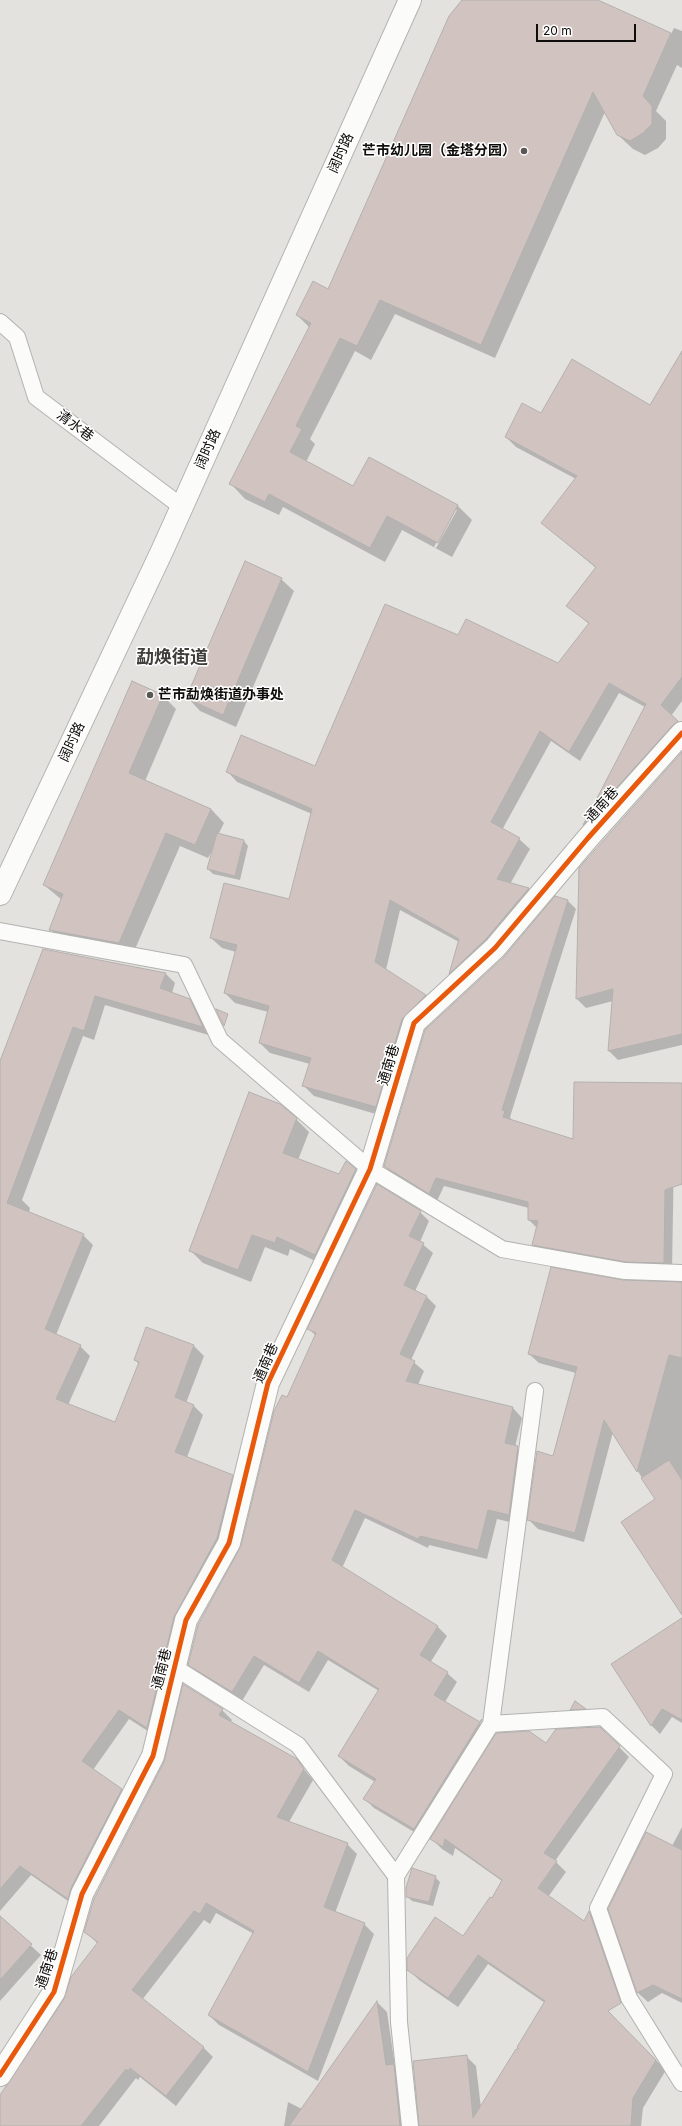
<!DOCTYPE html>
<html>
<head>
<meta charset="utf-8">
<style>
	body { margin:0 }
	#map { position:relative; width:682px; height:2126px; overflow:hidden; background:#e4e2df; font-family:Inter,sans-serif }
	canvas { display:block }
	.scale { position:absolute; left:536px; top:24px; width:100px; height:18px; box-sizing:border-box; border:2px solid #0e0d0b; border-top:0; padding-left:5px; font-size:12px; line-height:14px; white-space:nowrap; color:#0e0d0b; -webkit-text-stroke:3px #fff; paint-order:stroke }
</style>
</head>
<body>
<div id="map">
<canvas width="682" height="2126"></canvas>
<div class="scale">20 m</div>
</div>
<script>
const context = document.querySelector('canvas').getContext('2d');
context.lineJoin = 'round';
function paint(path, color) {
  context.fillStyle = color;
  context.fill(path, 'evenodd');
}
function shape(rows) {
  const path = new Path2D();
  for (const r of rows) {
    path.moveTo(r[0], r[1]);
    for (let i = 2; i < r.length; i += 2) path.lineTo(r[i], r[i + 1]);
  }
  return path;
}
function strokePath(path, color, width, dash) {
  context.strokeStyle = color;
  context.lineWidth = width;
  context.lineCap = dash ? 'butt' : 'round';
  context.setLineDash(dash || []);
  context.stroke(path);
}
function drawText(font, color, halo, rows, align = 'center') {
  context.font = font + ' Inter,"Noto Sans SC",sans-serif';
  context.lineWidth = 3;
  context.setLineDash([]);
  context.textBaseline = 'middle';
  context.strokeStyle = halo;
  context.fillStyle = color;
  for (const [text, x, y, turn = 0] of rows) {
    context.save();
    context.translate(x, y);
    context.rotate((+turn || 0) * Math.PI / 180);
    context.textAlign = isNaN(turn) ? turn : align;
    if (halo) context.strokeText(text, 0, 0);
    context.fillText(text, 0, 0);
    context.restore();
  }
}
const shadow = shape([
	[464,0,595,0,671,34,674,28,682,31,682,68,677,65,656,111,666,121,666,139,658,148,645,155,633,149,618,135,605,112,495,358,395,314,371,360,355,351,310,439,315,444,306,462,354,488,370,459,458,506,472,520,452,557,402,530,385,562,283,507,279,515,245,499,231,484,310,328,297,315,328,290],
	[455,510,457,510,436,548,434,547],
	[682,353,682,701,671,716,682,726,594,834,584,824,645,707,619,693,580,761,551,741,502,830,519,839,530,849,510,884,529,889,539,899,460,983,450,974,459,942,400,910,386,970,425,996,435,1006,412,1030,386,1117,314,1096,304,1086,310,1064,270,1053,260,1043,268,1012,235,1003,225,993,236,952,222,948,211,938,290,901,312,814,237,782,227,771,315,768,458,636,558,664,589,624,568,606,596,568,542,523,576,479,516,447,506,437,541,415,651,407],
	[281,579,294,591,236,727,200,711,188,698],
	[132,683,163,696,176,709,145,781,211,809,224,823,218,835,244,841,248,846,240,880,213,874,208,869,214,848,208,858,180,846,132,956,64,943,51,930,62,900,44,885],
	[682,753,682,1045,618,1060,609,1051,613,1001,586,1008,577,999],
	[555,897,568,901,576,909,510,1117,512,1121,574,1140,675,1092,672,1271,541,1253,533,1244,537,1228,529,1220,529,1208,444,1186,437,1201,393,1174,385,1166,504,958],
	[43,950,165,973,175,983,172,993,189,1000,200,1010,212,1036,105,1005,94,1040,83,1036,22,1200,30,1208,29,1213,83,1235,93,1245,56,1335,80,1346,90,1356,68,1405,116,1423,139,1364,135,1360,147,1328,194,1346,204,1356,186,1403,193,1405,203,1415,187,1457,232,1476,242,1486,184,1627,157,1737,129,1719,93,1770,121,1789,131,1799,78,1908,31,1875,0,1911,0,1064],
	[296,1119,309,1132,298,1160,340,1175,355,1170,368,1183,328,1267,290,1249,288,1256,265,1247,251,1282,203,1263,190,1250],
	[420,1212,429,1221,420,1242,433,1253,415,1291,427,1297,436,1306,411,1360,424,1371,418,1385,513,1408,522,1418,515,1447,527,1457,518,1524,497,1519,487,1559,429,1545,428,1548,365,1518,342,1568,437,1626,447,1636,430,1663,447,1673,457,1682,445,1702,480,1724,482,1721,491,1729,424,1838,374,1808,365,1799,375,1782,349,1766,339,1756,379,1691,328,1660,309,1692,264,1665,242,1701,199,1674,189,1664,242,1547,287,1398,316,1336,309,1329],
	[682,1334,682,1613,656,1500,613,1432,584,1542,538,1529,529,1520,554,1457,576,1373,539,1363,529,1354],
	[682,1619,682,1723,672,1717,660,1734,651,1725],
	[576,1702,586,1709,594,1717,580,1718,571,1709],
	[222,1710,232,1720,230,1723,296,1760,313,1780,289,1822,347,1844,357,1854,335,1913,364,1924,374,1934,318,2081,219,2025,209,2015,254,1934,216,1913,210,1924,204,1920,142,2000,203,2047,213,2057,176,2106,140,2077,138,2080,136,2078,99,2126,24,2126,0,2101,0,2097,99,1968,98,1944,85,1931],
	[546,1744,619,1747,629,1757,555,1861,566,1872,548,1897,585,1922,589,1913,599,1922,623,1993,555,1960,666,2070,643,2108,641,2126,420,2126,466,2056,476,2066,481,2108,521,2049,545,2003,488,1964,458,2007,419,1980,408,1969,463,1937,492,1899,502,1881,455,1848,453,1856,442,1849,432,1839],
	[682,1827,682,2003,662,1993,648,2002,638,1993,609,1909,672,1846],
	[435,1877,440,1882,433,1906,412,1901,407,1896],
	[0,1917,41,1955,0,2001],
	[377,2002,387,2012,395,2066,403,2075,410,2126,284,2126,288,2102,302,2109]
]);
const building = shape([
	[462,0,598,0,671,33,643,96,652,106,652,124,643,133,630,141,617,135,593,92,481,345,380,300,357,346,340,338,296,426,302,429,290,452,353,486,369,457,458,505,438,543,387,516,370,548,269,494,265,502,229,484,311,323,296,315,313,281,328,289,449,16,462,0],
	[682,351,682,677,661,705,678,721,673,725,583,825,646,704,609,683,569,752,540,731,491,822,520,838,497,879,529,888,486,939,449,974,459,939,390,900,375,962,426,995,402,1019,376,1107,302,1086,311,1058,259,1043,269,1006,224,993,237,945,210,938,224,883,289,899,312,809,226,772,241,735,315,766,385,604,458,635,466,619,558,663,589,623,566,606,596,567,541,523,577,476,505,437,522,403,541,413,572,359,650,405,682,351],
	[245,561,282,578,223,715,186,698,245,561],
	[132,681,163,695,129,773,211,809,195,845,166,833,119,943,49,930,63,894,43,885,132,681],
	[682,752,682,1034,608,1051,613,989,576,999,579,868,682,752],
	[217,833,244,840,235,876,207,869,217,833],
	[555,896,568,900,502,1110,505,1111,503,1117,573,1139,574,1082,682,1083,682,1184,665,1190,664,1263,626,1262,532,1245,538,1221,528,1220,528,1202,436,1178,429,1194,384,1166,425,1030,504,957,555,896],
	[43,949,166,973,160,988,190,999,203,1027,95,996,84,1031,73,1027,7,1203,84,1234,45,1329,81,1345,56,1399,115,1422,139,1362,134,1360,146,1327,194,1345,175,1397,194,1405,175,1452,233,1475,217,1538,174,1617,147,1728,119,1710,82,1761,122,1789,71,1888,68,1899,20,1866,0,1889,0,1061,43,949],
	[216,1009,228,1014,224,1026,216,1009],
	[249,1092,280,1104,297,1118,283,1153,339,1174,346,1161,356,1169,315,1255,277,1237,275,1243,252,1235,238,1270,189,1251,249,1092],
	[377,1184,421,1211,409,1236,424,1243,404,1285,427,1296,400,1354,415,1361,406,1381,513,1407,505,1443,518,1446,509,1515,488,1510,478,1550,420,1536,418,1539,355,1510,332,1560,438,1626,420,1655,448,1672,434,1695,480,1722,482,1719,414,1829,363,1799,376,1779,338,1756,379,1689,318,1651,299,1683,254,1656,232,1692,188,1665,198,1625,241,1546,274,1411,282,1395,287,1397,316,1333,307,1329,377,1184],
	[551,1267,623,1280,682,1282,682,1358,669,1355,637,1472,604,1420,575,1533,527,1520,537,1451,553,1456,577,1367,528,1354,551,1267],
	[669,1460,682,1480,682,1615,621,1522,655,1499,641,1478,669,1460],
	[682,1618,682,1720,662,1709,651,1726,611,1664,682,1618],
	[183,1684,223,1709,219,1715,297,1759,304,1769,277,1817,348,1843,324,1907,365,1923,308,2072,208,2015,254,1931,206,1903,200,1914,194,1911,132,1990,204,2047,166,2096,130,2068,128,2071,126,2069,81,2126,0,2126,0,2095,64,1999,71,1977,98,1942,84,1932,94,1899,164,1762,183,1684],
	[575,1701,586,1709,570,1710,575,1701],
	[600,1727,620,1746,544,1853,557,1861,538,1888,584,1921,589,1911,621,2003,608,2011,656,2060,633,2098,631,2126,419,2126,413,2061,467,2055,473,2118,516,2049,519,2049,517,2047,545,2001,478,1955,448,1998,407,1970,407,1958,435,1917,463,1936,490,1897,492,1898,502,1880,445,1839,443,1847,430,1839,496,1733,529,1731,546,1743,556,1729,600,1727],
	[646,1832,682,1850,682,1999,653,1985,637,1993,608,1909,646,1832],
	[412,1868,436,1876,429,1902,406,1897,406,1888,412,1868],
	[0,1916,32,1944,0,1980,0,1916],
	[377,2001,386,2065,394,2064,400,2126,289,2126,377,2001]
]);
const lane = shape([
	[0,322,17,337,36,397,182,507],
	[0,931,184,965,220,1040,370,1169,502,1249,625,1271,682,1273],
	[174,1667,298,1745,396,1876,399,2022,410,2126],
	[491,1724,603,1717,664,1774,598,1908,629,1998,682,2083],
	[396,1876,491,1724,535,1391]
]);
const street = shape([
	[0,2075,54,1992,82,1894,153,1756,186,1620,229,1543,268,1383,370,1169,414,1023,495,948,588,838,682,733]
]);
const secondary = shape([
	[0,894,162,551,410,0]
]);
const cycleway = shape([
	[0,2075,54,1992,82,1894,153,1756,186,1620,229,1543,268,1383,370,1169,414,1023,495,948,588,838,682,733]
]);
const markers = [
	[524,151,4,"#595855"],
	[150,695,4,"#595855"]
];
const poiNames = [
	["芒市幼儿园（金塔分园）",516,151],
	["芒市勐焕街道办事处",158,695,"left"]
];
const streetNames = [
	["阔时路",341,153,-66],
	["清水巷",75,426,37],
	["阔时路",208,449,-66],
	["阔时路",72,742,-65],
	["通南巷",602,805,-48],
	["通南巷",389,1065,-73],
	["通南巷",266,1363,-67],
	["通南巷",162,1669,-76],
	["通南巷",47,1969,-72]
];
const districtNames = [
	["勐焕街道",172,658]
];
paint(shadow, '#0003');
paint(building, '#d1c4c0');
strokePath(building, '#b2b0af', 1);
strokePath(lane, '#b3b2b0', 18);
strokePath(street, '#b3b2b0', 24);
strokePath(secondary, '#b3b2b0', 24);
strokePath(lane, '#fbfbfa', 16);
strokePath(street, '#fbfbfa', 22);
strokePath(secondary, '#fbfbfa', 22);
strokePath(cycleway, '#e8590c', 5);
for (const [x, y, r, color] of markers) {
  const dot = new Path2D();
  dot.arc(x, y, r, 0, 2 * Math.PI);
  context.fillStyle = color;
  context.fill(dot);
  strokePath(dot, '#fff', 1.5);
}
drawText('bold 14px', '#0e0d0b', '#fff', poiNames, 'right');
drawText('14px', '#0e0d0b', '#fff', streetNames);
drawText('bold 18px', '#403e3a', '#fff', districtNames);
</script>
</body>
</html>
